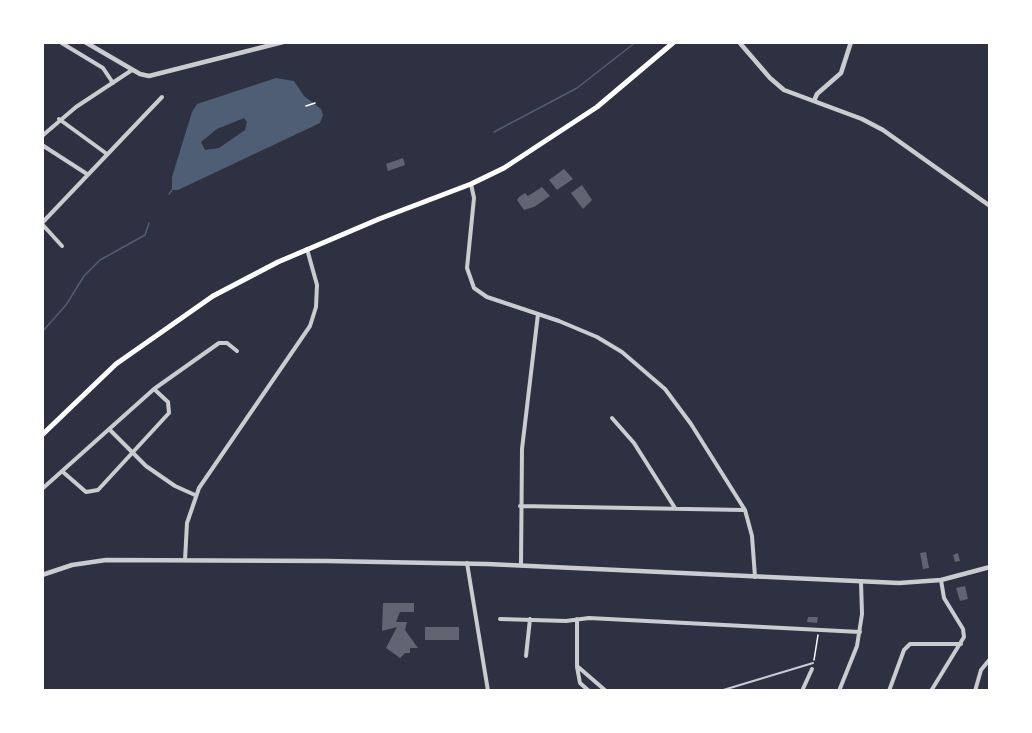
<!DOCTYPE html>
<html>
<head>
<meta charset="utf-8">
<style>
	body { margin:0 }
	#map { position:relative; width:1032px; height:733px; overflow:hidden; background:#2d3142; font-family:"Varela Round",sans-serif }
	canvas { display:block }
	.frame { position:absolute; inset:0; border:44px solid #fff; pointer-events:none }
</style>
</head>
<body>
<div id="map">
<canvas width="1032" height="733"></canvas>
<div class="frame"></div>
</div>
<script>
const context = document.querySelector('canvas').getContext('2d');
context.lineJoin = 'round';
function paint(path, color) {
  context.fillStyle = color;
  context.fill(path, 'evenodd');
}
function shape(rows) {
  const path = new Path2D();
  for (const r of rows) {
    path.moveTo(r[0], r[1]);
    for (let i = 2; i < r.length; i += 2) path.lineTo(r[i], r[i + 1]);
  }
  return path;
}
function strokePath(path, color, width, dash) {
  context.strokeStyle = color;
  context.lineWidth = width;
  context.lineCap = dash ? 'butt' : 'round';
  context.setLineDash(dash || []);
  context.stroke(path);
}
const water = shape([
	[276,78,294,81,304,96,321,109,323,115,320,123,178,190,172,190,172,177,192,112,197,104],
	[244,118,247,122,245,130,219,148,205,150,201,142,217,129]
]);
const stream = shape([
	[494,132,577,88,636,42],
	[169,194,172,190],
	[42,332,66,305,84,276,100,260,145,235,149,223]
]);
const building = shape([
	[403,158,405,165,388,171,386,164],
	[564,169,573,179,557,190,549,180],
	[582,185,592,200,583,209,571,193],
	[542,187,550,196,534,207,524,210,517,200,519,197,525,193,528,196],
	[926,552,929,568,923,569,920,553],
	[958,553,960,561,955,562,953,555],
	[965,586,968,599,960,601,956,588],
	[383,603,414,603,414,612,400,612,396,622,407,622,405,630,418,648,410,648,410,653,405,653,400,658,386,648,397,627,382,631],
	[808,617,818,617,817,623,807,622],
	[425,627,459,627,459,640,425,640]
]);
const path = shape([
	[306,106,315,103],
	[814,660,818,635]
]);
const pedestrian = shape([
	[720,691,813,663]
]);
const minor = shape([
	[60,42,103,68,113,83],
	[59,119,107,154],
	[42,136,76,107,132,70],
	[42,145,87,174],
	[471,184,474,198,467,268,474,288,487,297,559,321,597,337,622,352,665,389,691,424,745,510,752,536,755,577],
	[42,223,162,97],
	[42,224,62,246],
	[612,418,634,443,675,508],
	[109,429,146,466,175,486,195,495],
	[63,472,86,492,98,490,169,413,168,402,154,389],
	[42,489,154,389,219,343,227,343,237,351],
	[520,506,744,510],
	[185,560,187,523,199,488,310,326,316,307,317,285,307,249],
	[467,563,488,691],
	[521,565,522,449,538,314],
	[500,619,566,621,589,618,860,632],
	[577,619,577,666,606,691],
	[526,656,530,619],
	[577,667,580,683,589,691],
	[802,691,812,669],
	[839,691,857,646,862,614,861,582],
	[889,691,904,650,910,644,961,644],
	[931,691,964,637,963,629,944,598,941,580],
	[975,691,981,670,990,659]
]);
const tertiary = shape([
	[85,42,140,74,149,76,283,42],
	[739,42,770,78,784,90,862,119,883,130,990,206],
	[814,101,817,94,841,73,851,42],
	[42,575,72,565,106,560,327,561,487,564,899,583,941,580,990,567]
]);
const secondary = shape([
	[42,435,116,364,213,296,278,262,379,219,471,184,504,168,597,107,674,42]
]);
paint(water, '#4f5d75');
strokePath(stream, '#4f5d75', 1.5);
paint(building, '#626471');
strokePath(path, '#fff', 1.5);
strokePath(pedestrian, '#caccd0', 2);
strokePath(minor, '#caccd0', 4);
strokePath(tertiary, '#caccd0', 4.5);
strokePath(secondary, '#fff', 5);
</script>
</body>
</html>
